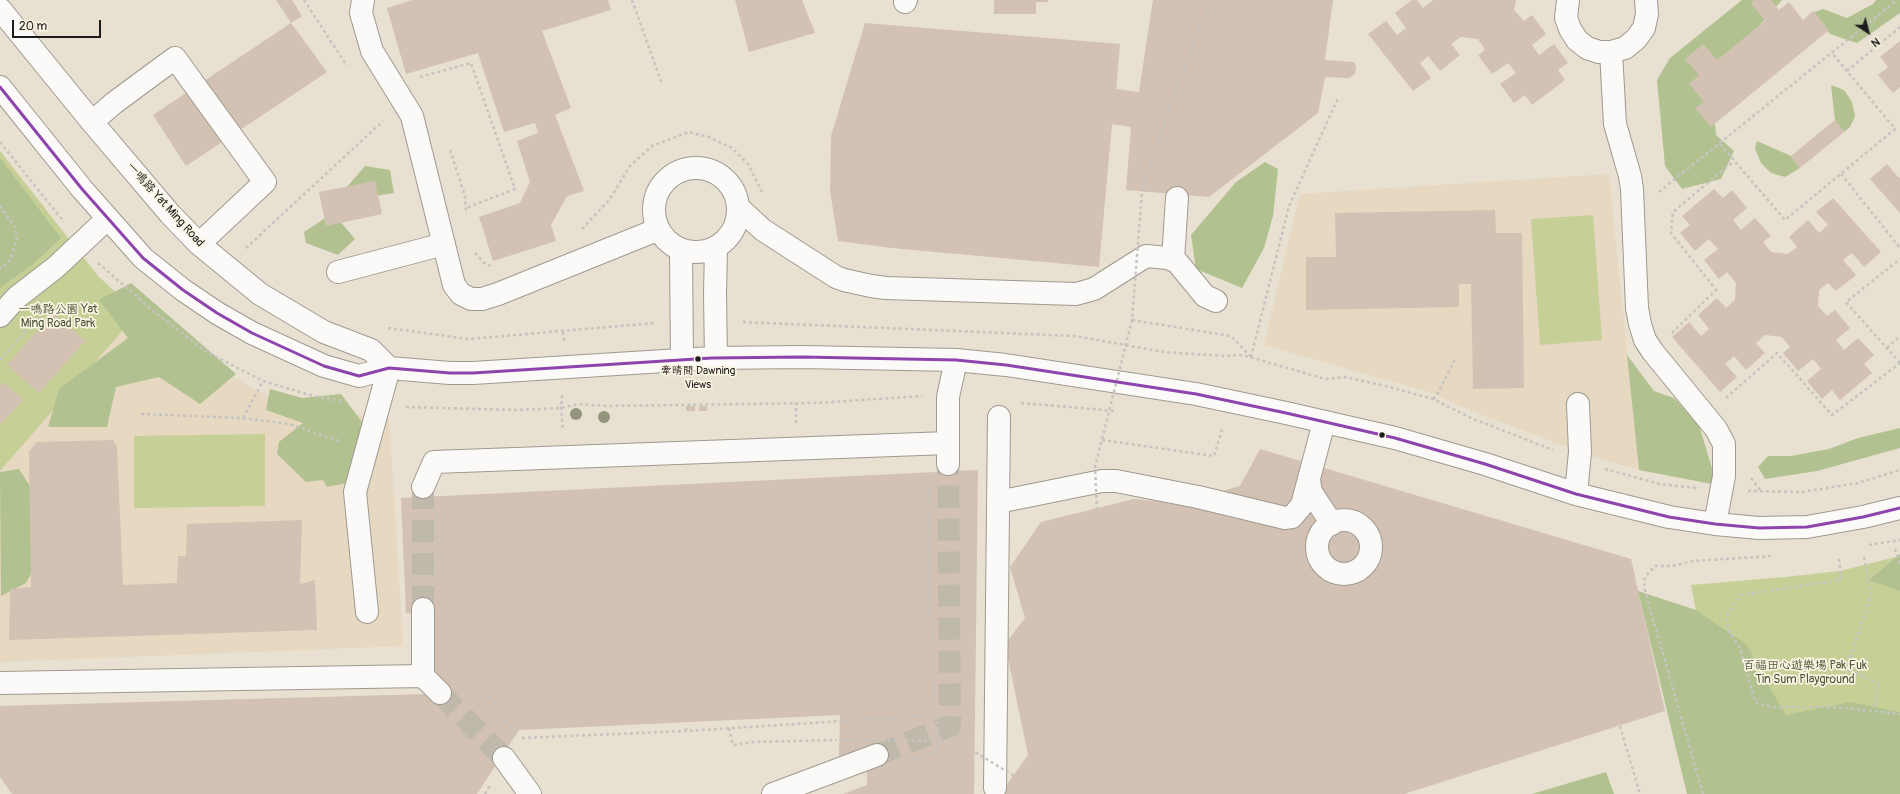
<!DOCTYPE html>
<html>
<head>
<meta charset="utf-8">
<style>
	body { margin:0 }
	#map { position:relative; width:1900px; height:794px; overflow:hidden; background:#e8e0d0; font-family:Pangolin,sans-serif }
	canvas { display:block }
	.north { position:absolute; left:1848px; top:12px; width:40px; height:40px; -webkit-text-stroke:3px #fcf5e5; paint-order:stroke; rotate:144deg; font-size:11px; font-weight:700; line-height:16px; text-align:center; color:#1c1c1c }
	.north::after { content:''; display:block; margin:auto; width:14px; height:18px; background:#1c1c1c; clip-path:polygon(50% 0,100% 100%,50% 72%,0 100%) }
	.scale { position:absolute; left:12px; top:20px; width:89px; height:18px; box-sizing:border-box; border:2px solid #1c1c1c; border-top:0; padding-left:5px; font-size:12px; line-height:14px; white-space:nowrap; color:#1c1c1c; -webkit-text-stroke:3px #fcf5e5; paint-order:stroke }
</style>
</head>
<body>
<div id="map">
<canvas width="1900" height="794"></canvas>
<div class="north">N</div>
<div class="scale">20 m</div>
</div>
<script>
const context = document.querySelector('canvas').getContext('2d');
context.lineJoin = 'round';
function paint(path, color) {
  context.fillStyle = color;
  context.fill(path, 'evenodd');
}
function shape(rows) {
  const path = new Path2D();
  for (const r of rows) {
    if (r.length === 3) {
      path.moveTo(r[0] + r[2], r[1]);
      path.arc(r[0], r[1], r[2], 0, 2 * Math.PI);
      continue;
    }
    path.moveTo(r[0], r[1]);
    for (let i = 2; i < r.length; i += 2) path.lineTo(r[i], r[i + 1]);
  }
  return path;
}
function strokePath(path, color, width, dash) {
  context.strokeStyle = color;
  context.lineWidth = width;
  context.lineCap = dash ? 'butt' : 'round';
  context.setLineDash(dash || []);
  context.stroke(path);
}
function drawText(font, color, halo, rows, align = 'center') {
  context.font = font + ' Pangolin,"LXGW WenKai TC",sans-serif';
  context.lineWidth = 3.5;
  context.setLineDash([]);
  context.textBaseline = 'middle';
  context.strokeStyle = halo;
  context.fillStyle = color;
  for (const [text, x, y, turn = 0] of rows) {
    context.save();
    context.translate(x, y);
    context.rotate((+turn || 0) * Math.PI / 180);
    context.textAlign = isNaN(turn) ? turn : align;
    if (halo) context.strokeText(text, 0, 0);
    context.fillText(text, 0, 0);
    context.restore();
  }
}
const built = shape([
	[1609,174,1639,470,1580,452,1472,411,1429,392,1264,345,1300,194],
	[138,313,206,360,258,391,282,401,327,412,389,418,403,646,0,662,0,471]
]);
const green = shape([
	[0,151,98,276,138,313,0,471],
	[1593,215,1602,340,1540,345,1531,219],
	[265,434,265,506,134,508,134,436],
	[1900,556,1900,794,1732,794,1691,585,1785,577,1840,571]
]);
const forest = shape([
	[1742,0,1782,0,1760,25,1710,71,1716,135,1734,151,1721,179,1682,189,1665,166,1657,80,1670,58],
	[1876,0,1900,0,1900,13,1857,43,1830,34,1810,14,1823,9,1847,18,1873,4],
	[1831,85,1844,90,1852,102,1855,116,1850,127,1844,132,1835,120],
	[1757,141,1791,156,1800,168,1785,177,1771,173,1761,163,1755,149],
	[0,158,61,238,33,264,0,288],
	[1265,162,1278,169,1273,216,1264,248,1242,288,1196,269,1191,235,1236,182],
	[365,166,390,170,394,193,334,202],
	[333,213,355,239,338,255,306,243,304,232],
	[131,283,236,374,200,404,159,377,116,387,107,427,48,427,59,389,128,338,99,300],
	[1627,355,1654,391,1674,398,1699,425,1717,485,1639,470],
	[270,389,302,398,341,394,371,434,375,466,351,482,327,487,323,480,306,482,277,454,279,442,303,423,266,410],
	[1900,428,1900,448,1817,471,1765,479,1758,467,1768,456,1791,456,1829,449,1858,438],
	[19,469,38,499,43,551,26,583,1,596,0,472],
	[1900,554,1900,591,1869,580],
	[1638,591,1696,610,1747,645,1762,675,1786,715,1850,702,1900,712,1900,794,1687,794],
	[1606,772,1614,794,1532,794]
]);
const building = shape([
	[276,0,292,0,302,16,291,23],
	[412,0,608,0,611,10,542,31,571,108,555,115,584,191,567,196,551,225,556,241,493,261,479,217,520,203,530,182,517,141,538,133,535,123,504,132,478,53,406,74,387,8],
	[735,0,802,0,815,33,749,52],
	[994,0,1048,0,1048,2,1036,2,1036,14,994,14],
	[1153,0,1333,0,1325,60,1354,62,1356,67,1355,74,1349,78,1325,77,1318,113,1209,197,1126,190,1131,127,1112,124,1099,267,892,248,838,241,830,191,831,136,865,23,1120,44,1116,89,1139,92],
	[1412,0,1417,0,1423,8,1433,0,1516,0,1514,10,1524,21,1532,15,1546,34,1532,45,1539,55,1554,44,1568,63,1558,70,1565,80,1532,105,1525,95,1514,103,1500,84,1516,73,1508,63,1492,74,1478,55,1485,50,1478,39,1461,37,1451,44,1460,55,1440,71,1428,56,1420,63,1431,78,1413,91,1368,34,1386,21,1397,35,1406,28,1395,13],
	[1754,0,1771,0,1779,10,1789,2,1803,20,1813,11,1829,30,1711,127,1695,108,1704,102,1689,84,1699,75,1685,59,1703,44,1717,60,1765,21,1751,3],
	[291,23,327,72,186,166,153,115],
	[1900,41,1900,87,1893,93,1878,75,1888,67,1880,57],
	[1835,120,1844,132,1800,168,1791,156],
	[1887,164,1899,178,1900,177,1900,213,1870,179],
	[375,181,382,214,326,226,319,192],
	[1714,189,1723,198,1732,190,1747,208,1733,220,1741,230,1755,218,1771,236,1763,242,1771,252,1788,254,1797,247,1789,237,1808,220,1819,233,1828,225,1816,212,1833,198,1881,252,1864,267,1852,253,1843,260,1856,275,1836,291,1828,283,1819,290,1818,306,1827,316,1835,310,1850,328,1836,340,1844,350,1858,338,1874,355,1864,364,1872,373,1840,400,1832,390,1822,399,1807,381,1821,369,1813,359,1798,371,1783,353,1790,347,1782,337,1765,335,1756,343,1765,353,1746,370,1734,356,1725,364,1737,377,1720,392,1672,337,1689,322,1701,336,1709,329,1698,315,1717,298,1726,308,1735,300,1736,283,1727,272,1719,279,1704,260,1718,249,1709,239,1695,251,1680,233,1690,225,1682,216],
	[1495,210,1496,233,1522,233,1524,388,1473,389,1471,284,1459,284,1459,307,1306,310,1306,257,1336,257,1335,213],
	[53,313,85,341,39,393,7,365],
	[3,382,23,400,0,425,0,386],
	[686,406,695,406,695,411,686,411],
	[699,406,707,406,707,411,699,411],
	[113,440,117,447,123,585,177,583,178,556,186,556,187,524,302,520,300,584,315,580,317,630,9,640,10,589,31,587,29,452,37,442],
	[1260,449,1631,559,1665,711,1404,794,1000,794,1028,755,1005,644,1025,618,1010,567,1041,522,1134,499,1177,503,1240,486],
	[978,470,974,794,843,794,867,785,867,754,839,756,840,715,519,730,477,794,12,794,0,777,0,706,426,694,433,611,406,613,401,498]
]);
const minorTunnel = shape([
	[423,487,423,609],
	[440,693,504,758],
	[877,755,950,726,948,464]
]);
const path = shape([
	[304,0,347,66],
	[632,0,662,84],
	[1847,71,1900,27],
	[420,77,471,63,515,189,466,208],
	[0,142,64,222],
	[1720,144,1785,220,1895,129,1832,53],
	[450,150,465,196,466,214],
	[1841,174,1900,248],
	[1142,191,1169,109,1210,0],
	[1659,192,1897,0],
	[0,206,15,227,17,239,10,260,0,269],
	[582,229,610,199,630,166,652,146,689,132,709,137,732,148,748,164,762,192],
	[246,248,383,121],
	[475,253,484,263,493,267],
	[98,263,151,309,205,351,263,381,317,397,341,401],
	[1713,286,1671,233,1673,212,1734,161],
	[1132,320,1231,336,1251,357],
	[743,322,1075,336,1164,352,1224,356,1243,355,1325,379,1345,377,1386,386,1433,399,1471,418,1553,450],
	[388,328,468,339,656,323],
	[563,332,564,342],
	[1672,333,1719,287],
	[1887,348,1900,336],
	[1251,357,1289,206,1338,98],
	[0,360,38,317],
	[1900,363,1846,302,1900,259],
	[562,395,561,408,563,431],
	[1726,398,1777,353,1832,415,1900,363],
	[1433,399,1437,395,1456,357],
	[1021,403,1115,411],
	[406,407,517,410,561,408,579,404,606,406,816,403,922,396],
	[141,414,243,418,289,424,342,442],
	[243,418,263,381],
	[796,423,796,403],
	[1102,440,1214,456,1222,429],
	[1605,469,1660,484,1696,488],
	[1751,478,1760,490],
	[1748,491,1802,492,1858,483,1900,470],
	[436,510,437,587],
	[1869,545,1900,540],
	[1895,549,1900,565],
	[1864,557,1871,596,1846,669,1880,684,1874,707],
	[1839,559,1841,580,1741,595,1727,615,1728,630,1740,648,1755,702,1771,707,1833,707,1900,714],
	[450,643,515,733],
	[1620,726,1640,794],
	[729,728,733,745,754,742,837,740],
	[686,731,687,725],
	[522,738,686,731,936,715],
	[901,764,939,750,929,602,930,484],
	[485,794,491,784],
	[1703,794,1644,587,1645,577,1655,566,1673,566,1693,561,1773,556]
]);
const minor = shape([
	[363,0,361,13,372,51,412,116,454,285,461,294,471,299,482,299,498,294,659,229],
	[1568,0,1566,18,1570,29,1577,40,1587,48,1599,52,1611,52,1625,48,1636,39,1644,28,1647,14,1646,0],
	[905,2,906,0],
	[0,9,92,122,170,214,199,244,260,294,324,332,371,350,389,368],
	[1611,52,1615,124,1630,176,1632,189,1637,308,1640,324,1645,340,1653,352,1716,429,1724,444,1724,476,1715,524],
	[0,87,82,189,143,258,183,290,217,313,252,333,324,366,359,376,389,368,450,373,473,373,712,358,802,357,956,360,1006,365,1196,394,1286,413,1395,438,1485,464,1576,494,1669,517,1715,524,1759,528,1807,527,1863,517,1900,508],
	[92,122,114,103,175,58,265,182,199,244],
	[696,210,42],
	[739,208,763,230,836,277,844,280,871,286,886,288,1076,294,1094,289,1146,256,1168,258,1177,262,1205,296,1216,301],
	[716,248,715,294,716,359],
	[681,250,682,360],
	[1173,260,1177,198],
	[338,272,444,244],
	[0,316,16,298,56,267,107,219],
	[948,464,948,443],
	[1309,480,1311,492,1332,524],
	[423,487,434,462,948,443,948,397,956,360],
	[1576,494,1580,452,1578,404],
	[998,502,1102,481,1116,481,1198,497,1285,518,1292,517,1302,505,1324,422],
	[1344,547,27],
	[367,612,355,492,389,368],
	[423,676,440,693],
	[0,683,423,676,423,609],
	[504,758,530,794],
	[995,788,999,417],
	[773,794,877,755]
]);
const pathBridge = shape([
	[1097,510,1095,467,1132,320,1142,191],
	[840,740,952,741,975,752,1014,776]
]);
const bus1 = shape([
	[0,87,82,189,143,258,183,290,217,313,252,333,324,366,359,376,389,368,450,373,473,373,712,358,802,357,956,360,1006,365,1196,394,1286,413,1395,438,1485,464,1576,494,1669,517,1715,524,1759,528,1807,527,1863,517,1900,508]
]);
const trees = [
	[576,414],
	[604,417]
];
const markers = [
	[698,359,3.5,"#1c1c1c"],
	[1382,435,3.5,"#1c1c1c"]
];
const busNames = [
	["牽晴間 Dawning",698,371],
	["Views",698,385]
];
const streetNames = [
	["一鳴路 Yat Ming Road",165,205,48]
];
const parkNames = [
	["一鳴路公園 Yat",58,310],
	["Ming Road Park",58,324],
	["百福田心遊樂場 Pak Fuk",1805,666],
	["Tin Sum Playground",1805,680]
];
paint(built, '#e6d8c1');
paint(green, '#c5cf96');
paint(forest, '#b2c190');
paint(building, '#d3c1b3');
strokePath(minorTunnel, '#bfb9ac', 22, [22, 11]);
strokePath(minor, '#9e9a90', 24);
strokePath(path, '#c6c4c1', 2.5, [3, 3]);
strokePath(minor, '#fcfaf8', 22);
strokePath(pathBridge, '#c6c4c1', 2.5, [3, 3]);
strokePath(bus1, '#8e44ad', 3);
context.fillStyle = '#93947b';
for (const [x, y] of trees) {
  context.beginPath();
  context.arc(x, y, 6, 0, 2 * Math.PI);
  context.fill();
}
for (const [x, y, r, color] of markers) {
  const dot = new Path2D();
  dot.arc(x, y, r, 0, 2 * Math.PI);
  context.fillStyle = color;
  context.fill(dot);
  strokePath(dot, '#fcf5e5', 1.5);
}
drawText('11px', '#1c1c1c', '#fcf5e5', busNames);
drawText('12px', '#1c1c1c', '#fcf5e5', streetNames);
drawText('12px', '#4d5636', '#fcf5e5', parkNames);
</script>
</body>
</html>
